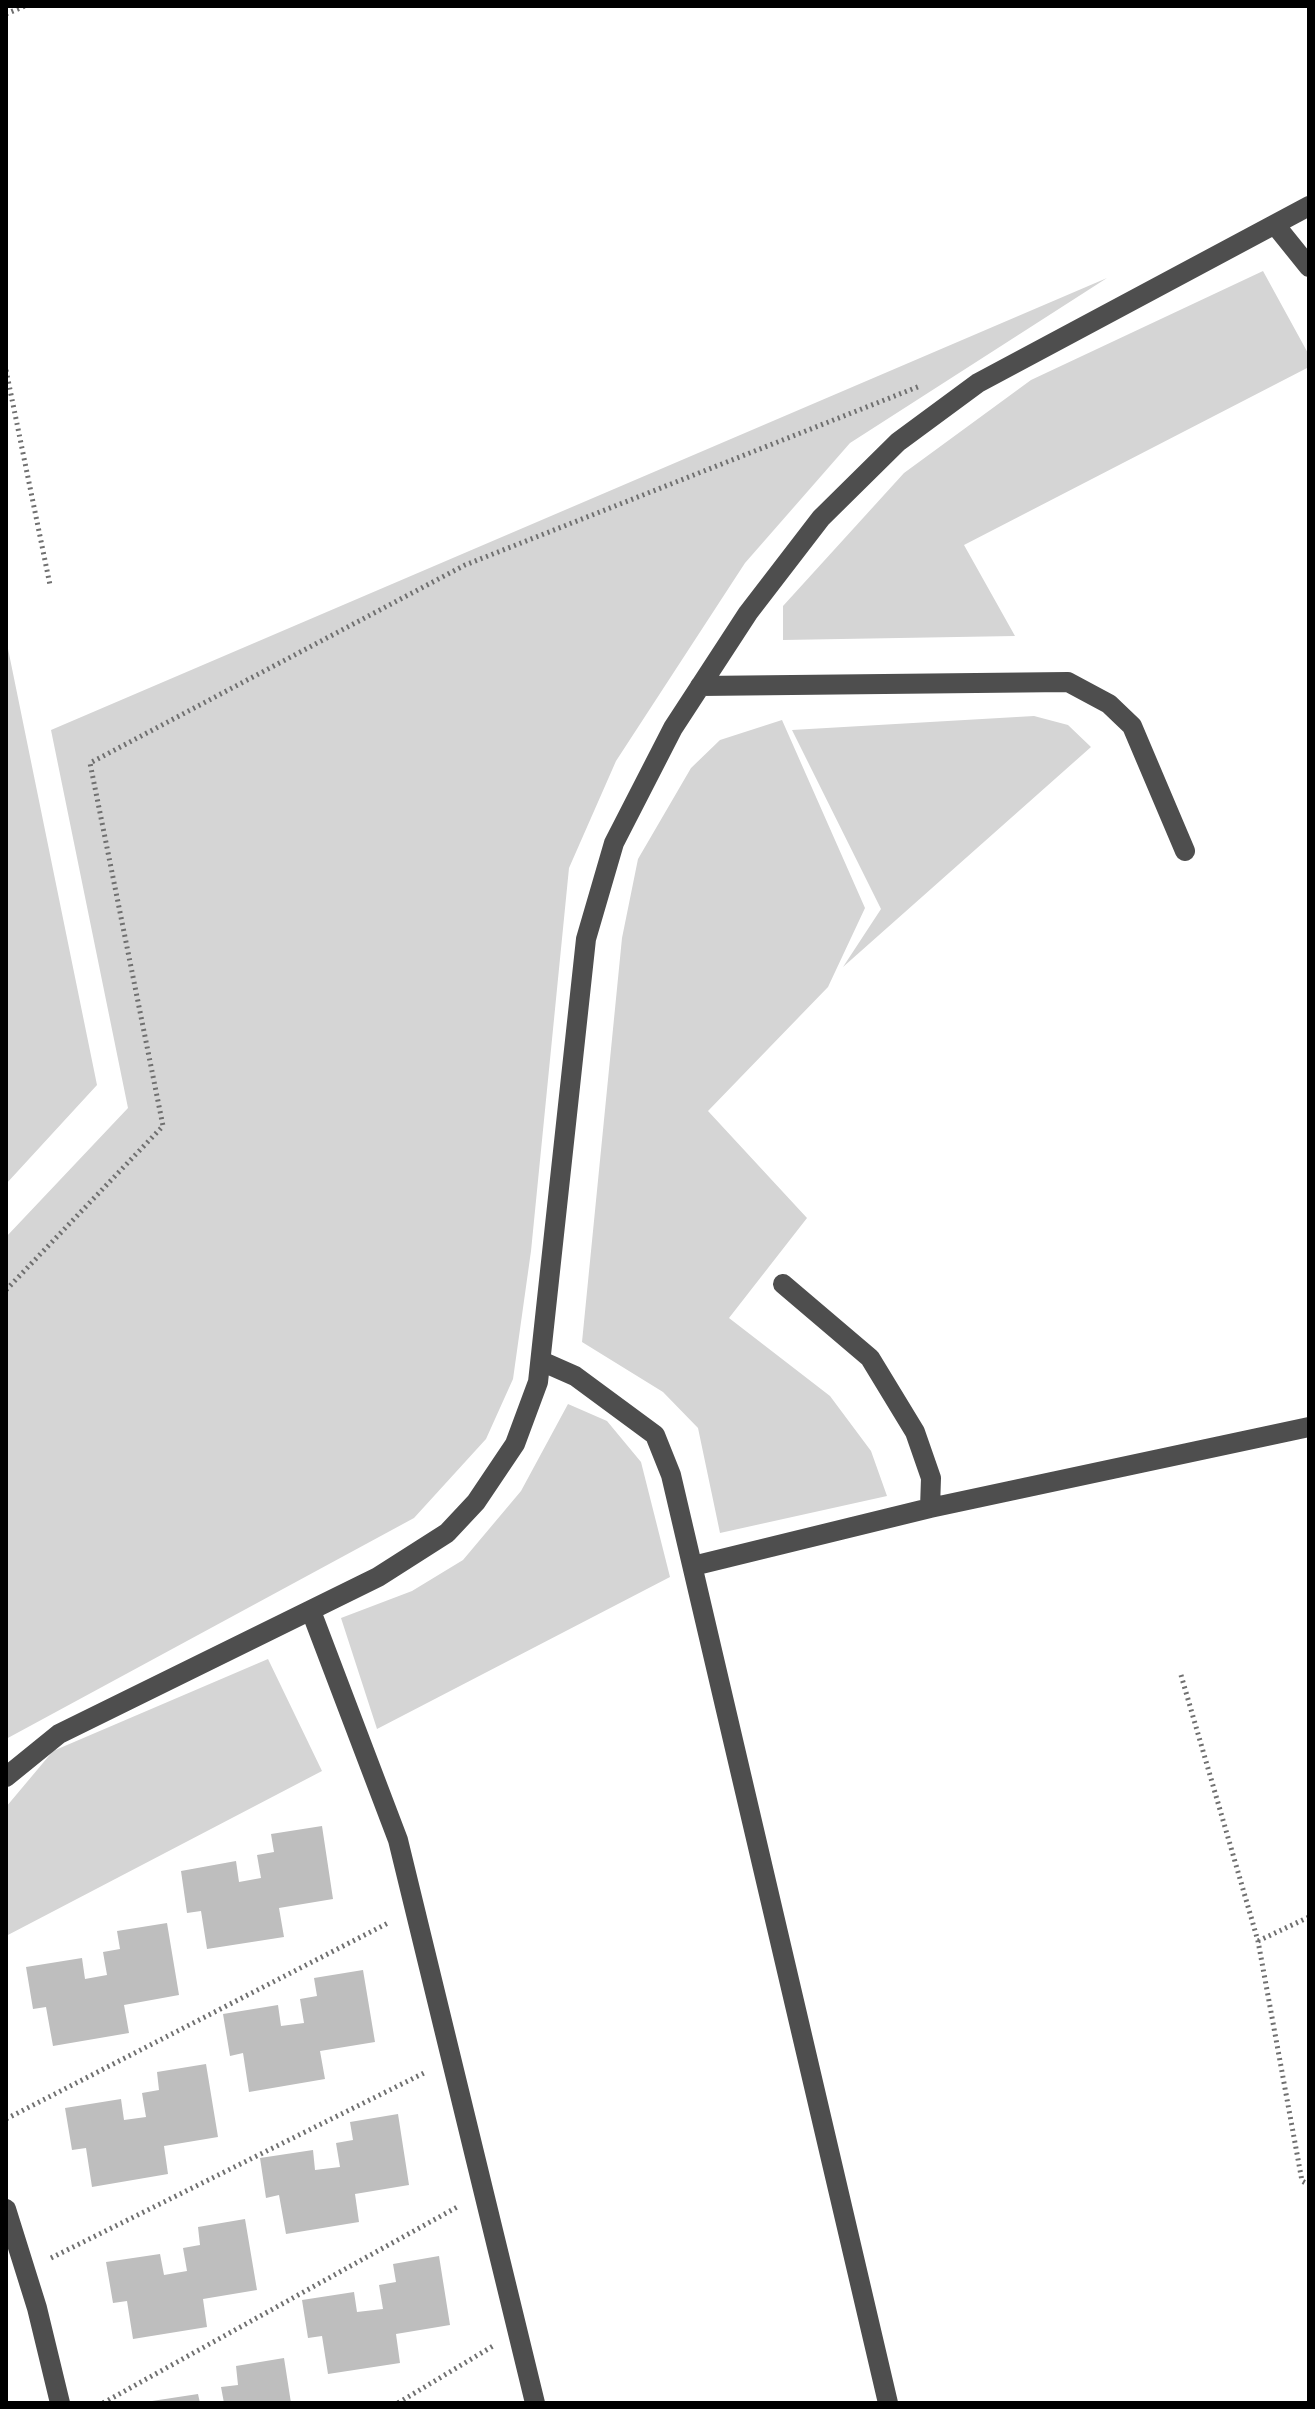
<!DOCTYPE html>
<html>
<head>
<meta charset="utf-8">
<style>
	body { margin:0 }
	#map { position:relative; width:1315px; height:2409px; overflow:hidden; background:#fff; font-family:"Varela Round",sans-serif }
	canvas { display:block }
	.frame { position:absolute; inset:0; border:8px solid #000; pointer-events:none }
</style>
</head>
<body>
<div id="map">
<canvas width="1315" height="2409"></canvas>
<div class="frame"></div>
</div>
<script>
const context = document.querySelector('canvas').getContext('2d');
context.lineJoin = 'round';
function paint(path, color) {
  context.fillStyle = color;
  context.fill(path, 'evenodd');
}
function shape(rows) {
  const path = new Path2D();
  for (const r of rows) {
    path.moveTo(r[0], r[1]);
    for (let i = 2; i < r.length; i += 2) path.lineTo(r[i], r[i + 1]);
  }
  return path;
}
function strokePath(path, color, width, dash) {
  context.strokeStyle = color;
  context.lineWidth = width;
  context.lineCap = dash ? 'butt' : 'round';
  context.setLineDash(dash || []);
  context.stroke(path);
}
const green = shape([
	[1263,271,1309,355,1309,367,964,545,1015,636,783,640,783,606,904,473,1031,380],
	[1107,278,850,443,745,563,616,761,569,868,531,1251,513,1379,486,1439,414,1518,6,1739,6,1237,128,1108,51,730],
	[6,639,97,1085,6,1184],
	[1034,716,1068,725,1091,747,843,967,881,909,792,730],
	[782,720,865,908,828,987,708,1111,807,1218,729,1318,830,1396,871,1451,887,1496,720,1533,698,1428,663,1392,582,1342,622,938,638,859,691,768,720,740],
	[568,1404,607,1421,641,1462,670,1577,377,1729,341,1618,412,1591,463,1560,521,1491],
	[268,1659,322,1771,6,1936,6,1807,53,1751]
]);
const building = shape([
	[322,1826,333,1899,279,1908,284,1937,207,1949,201,1911,187,1913,181,1871,236,1861,239,1882,261,1878,257,1855,274,1852,271,1834],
	[167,1923,179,1995,124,2005,129,2033,53,2046,46,2007,33,2009,26,1967,82,1958,85,1979,107,1975,103,1952,120,1949,117,1931],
	[363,1970,375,2042,320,2051,325,2079,249,2092,243,2053,230,2056,223,2014,278,2005,281,2026,304,2023,300,1999,317,1996,314,1978],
	[206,2064,218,2137,164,2146,168,2174,92,2187,86,2148,72,2150,65,2108,121,2099,124,2120,146,2117,142,2093,159,2090,157,2072],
	[398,2114,409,2185,355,2194,359,2222,286,2234,279,2195,266,2198,260,2158,313,2150,315,2170,340,2167,336,2143,353,2140,350,2122],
	[245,2219,257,2290,203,2299,207,2327,133,2339,127,2301,113,2303,106,2262,160,2254,164,2275,187,2271,183,2248,200,2245,198,2227],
	[439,2256,450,2325,396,2334,400,2363,328,2374,322,2336,308,2338,302,2300,354,2292,357,2312,383,2309,379,2285,396,2282,393,2264],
	[284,2358,291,2403,224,2403,221,2387,238,2385,236,2366],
	[198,2394,200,2403,152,2403,152,2401]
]);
const path = shape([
	[6,14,25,6],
	[6,370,50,585],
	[6,1290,163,1126,90,763,465,565,920,386],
	[1181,1675,1258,1941,1302,2181,1309,2185],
	[1258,1941,1309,1917],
	[6,2119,390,1922],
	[51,2258,426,2072],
	[103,2403,459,2206],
	[398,2403,493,2346]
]);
const minor = shape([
	[1276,226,1309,267],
	[700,686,1068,682,1109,704,1132,726,1185,851],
	[541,1361,575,1376,655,1435,671,1475,888,2403],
	[930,1508,1309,1427],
	[693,1566,930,1508,931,1478,915,1432,870,1358,783,1284],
	[311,1611,398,1840,535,2403],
	[6,1777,59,1734,378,1577,447,1533,476,1502,515,1444,538,1382,586,939,614,843,673,728,748,613,821,518,898,442,978,383,1309,206],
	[6,2209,37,2308,60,2403]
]);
paint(green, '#d5d5d5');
paint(building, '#bebebe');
strokePath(path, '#707070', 5, [2, 4]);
strokePath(minor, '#4e4e4e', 20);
</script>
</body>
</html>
